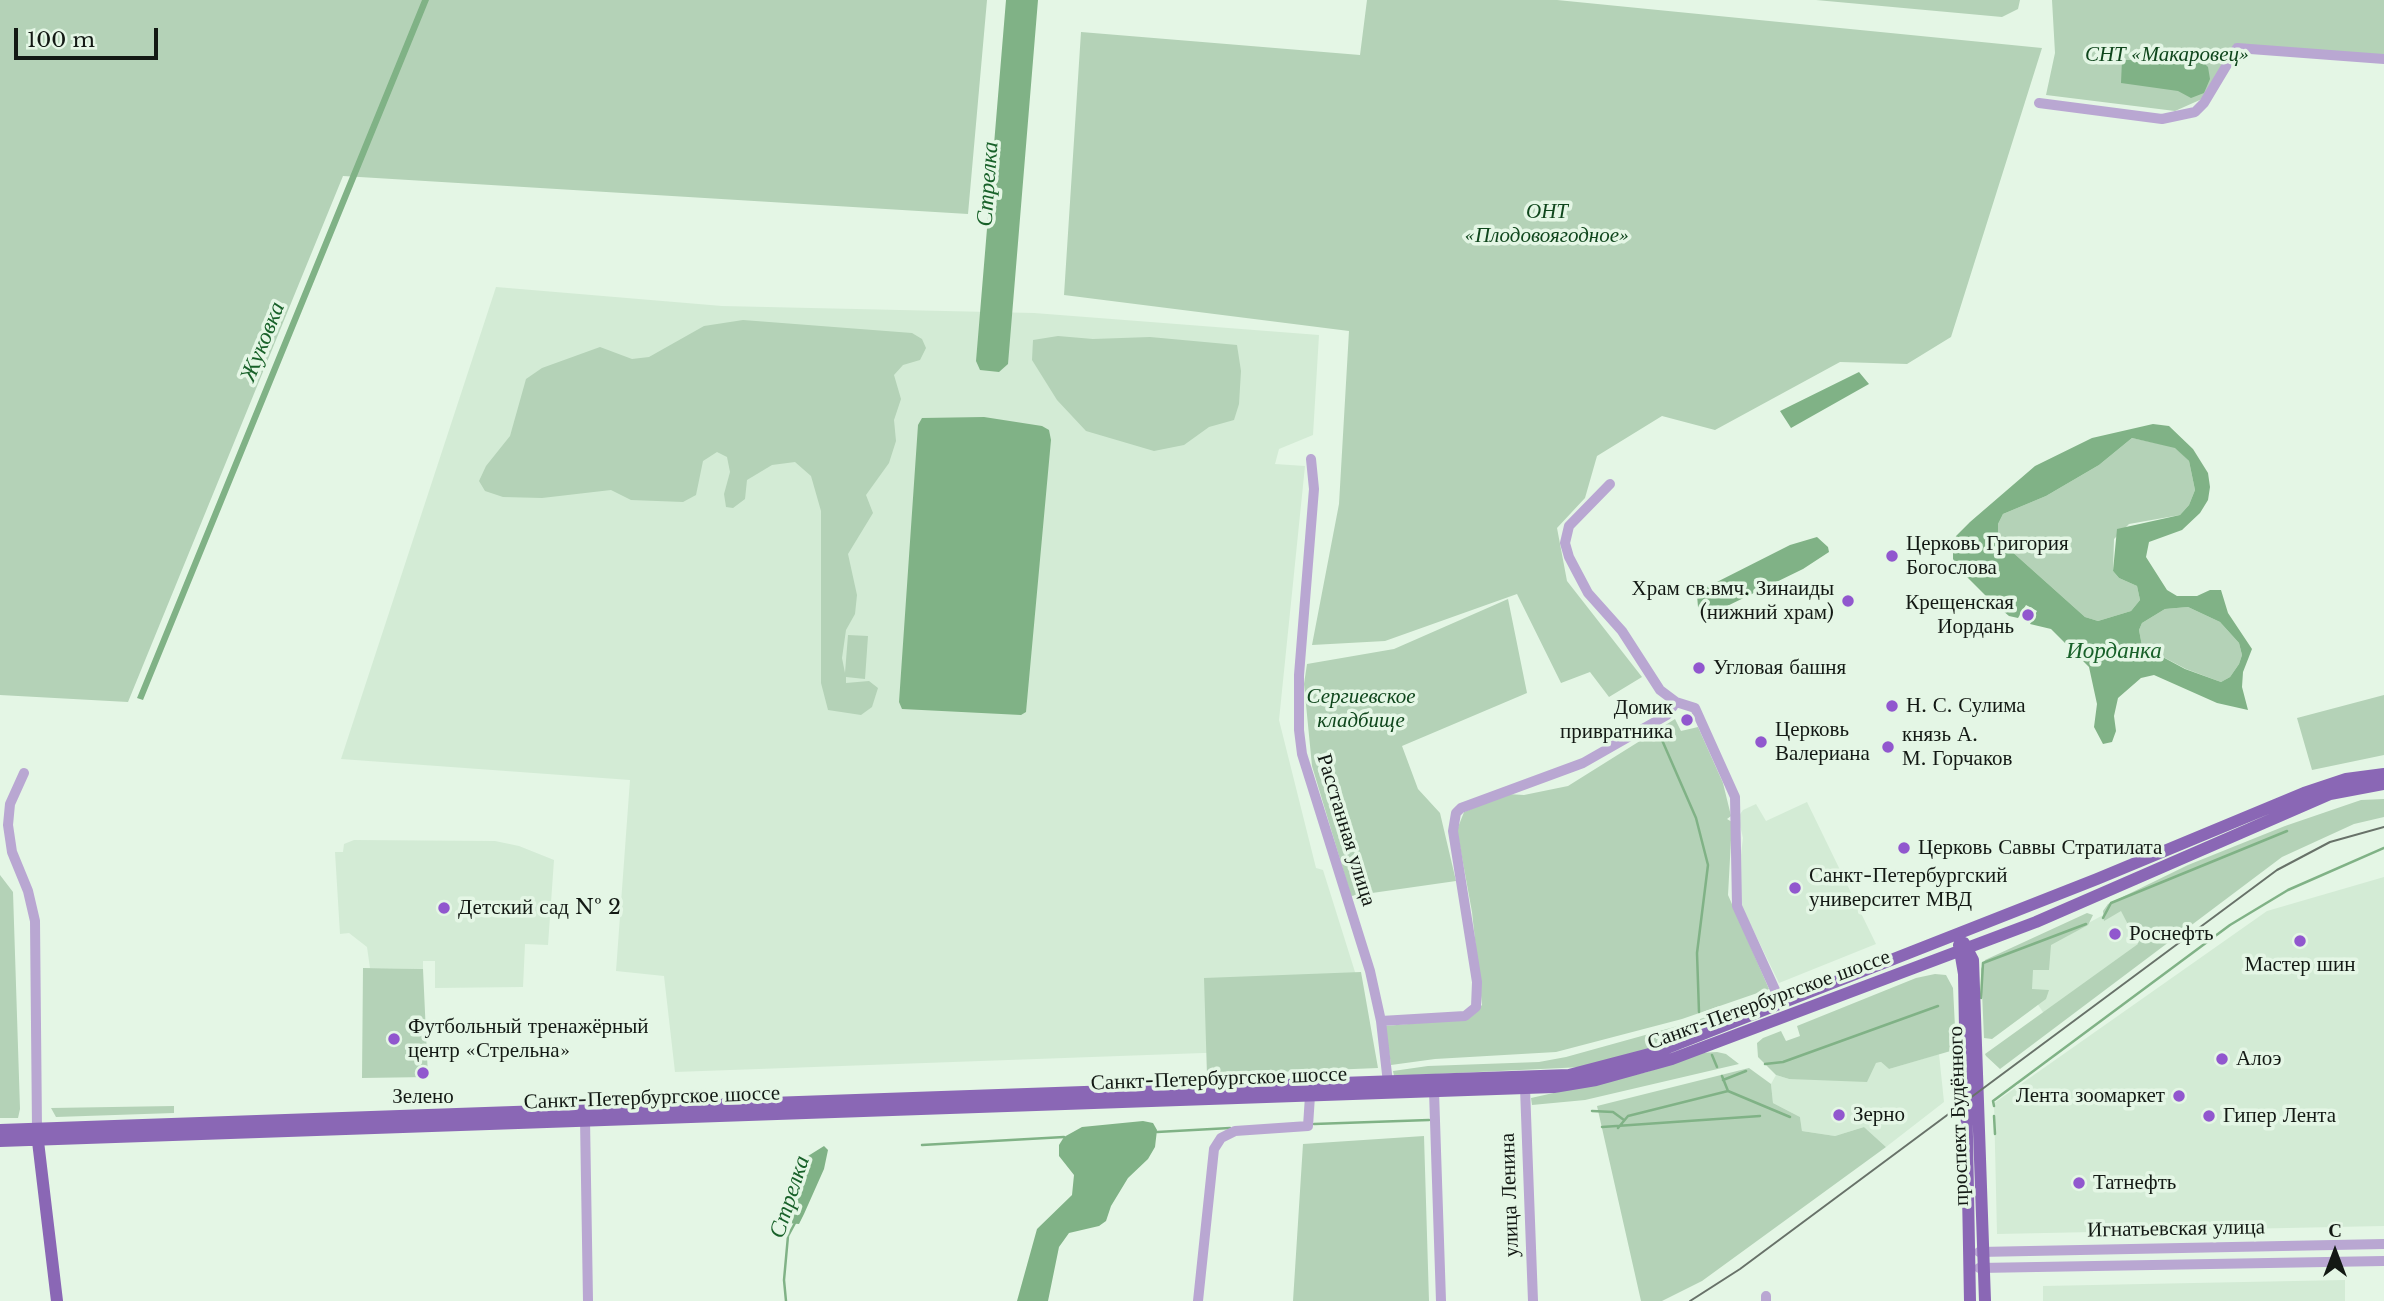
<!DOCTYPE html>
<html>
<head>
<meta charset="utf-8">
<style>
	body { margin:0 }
	#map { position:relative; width:2384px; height:1301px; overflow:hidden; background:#e4f6e5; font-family:"Libre Baskerville",serif }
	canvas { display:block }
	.north { position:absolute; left:2300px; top:1217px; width:70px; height:70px; -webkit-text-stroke:5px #e4f6e5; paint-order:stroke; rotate:0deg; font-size:19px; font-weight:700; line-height:28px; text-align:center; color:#131914 }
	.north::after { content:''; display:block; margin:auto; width:24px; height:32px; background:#131914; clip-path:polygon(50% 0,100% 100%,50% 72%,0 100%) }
	.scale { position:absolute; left:14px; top:28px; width:144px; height:32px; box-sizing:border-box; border:4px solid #131914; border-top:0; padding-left:9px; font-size:21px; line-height:24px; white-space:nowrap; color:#131914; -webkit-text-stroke:5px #e4f6e5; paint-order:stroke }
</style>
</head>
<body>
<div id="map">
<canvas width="2384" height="1301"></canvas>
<div class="north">С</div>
<div class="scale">100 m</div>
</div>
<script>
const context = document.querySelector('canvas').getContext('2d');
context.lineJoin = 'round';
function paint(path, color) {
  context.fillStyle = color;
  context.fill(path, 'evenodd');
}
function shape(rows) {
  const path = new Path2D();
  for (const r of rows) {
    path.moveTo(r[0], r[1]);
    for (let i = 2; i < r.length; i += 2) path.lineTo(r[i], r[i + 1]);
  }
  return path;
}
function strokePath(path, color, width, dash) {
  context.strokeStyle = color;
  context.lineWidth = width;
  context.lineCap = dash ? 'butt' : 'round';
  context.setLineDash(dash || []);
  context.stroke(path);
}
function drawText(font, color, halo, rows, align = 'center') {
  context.font = font + ' "Libre Baskerville",serif';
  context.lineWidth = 7;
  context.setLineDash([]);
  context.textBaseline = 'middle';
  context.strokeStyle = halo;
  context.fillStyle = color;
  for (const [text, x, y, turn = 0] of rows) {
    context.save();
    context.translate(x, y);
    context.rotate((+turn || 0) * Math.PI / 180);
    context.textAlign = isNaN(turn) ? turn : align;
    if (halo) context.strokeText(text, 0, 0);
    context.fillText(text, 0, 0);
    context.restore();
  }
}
const built = shape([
	[496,287,722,306,1034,313,1319,335,1313,435,1279,449,1275,464,1305,466,1279,720,1316,868,1323,870,1355,972,1370,1047,675,1072,664,976,616,971,630,780,341,759],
	[1807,802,1876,944,1779,983,1741,905,1739,870,1743,838,1738,817,1743,810,1756,804,1766,821],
	[354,840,495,841,519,846,554,860,548,945,525,944,523,987,435,988,435,961,423,961,423,969,370,968,367,947,349,933,340,934,335,852,343,852,344,844],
	[2384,877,2384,1226,1997,1234,1994,1103,2267,911],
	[2122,905,2143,943,2045,1015,2028,990,2028,969,2049,944],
	[1939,1054,1944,1102,1886,1147,1864,1127,1835,1136,1802,1131,1800,1117,1773,1103,1771,1084,1776,1075,1789,1079,1810,1078,1881,1062,1889,1069],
	[2345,1280,2345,1301,2043,1301,2043,1286]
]);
const green = shape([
	[0,0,987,0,968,214,343,176,128,702,0,695],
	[1367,0,1557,0,2042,48,1951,337,1907,364,1840,362,1715,430,1662,416,1597,456,1585,498,1557,528,1567,581,1642,677,1609,697,1590,672,1561,683,1517,594,1385,641,1312,645,1339,504,1349,331,1064,295,1081,32,1360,55],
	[1816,0,2020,0,2018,9,2002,17],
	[2052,0,2384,0,2384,59,2252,46,2227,63,2211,95,2175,111,2046,95,2055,53],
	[743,320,912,333,922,339,926,348,920,360,903,365,894,375,901,399,894,420,896,441,889,463,866,495,873,513,848,554,857,595,855,614,846,630,842,658,845,673,848,635,868,636,865,679,846,677,846,683,869,681,878,688,872,707,861,715,828,710,821,683,821,511,811,476,795,462,772,465,747,480,745,499,733,508,726,507,724,494,730,472,727,457,717,452,703,461,696,495,683,502,631,500,611,490,542,498,503,497,485,491,479,481,486,466,510,436,526,379,542,368,600,347,632,359,649,357,704,326],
	[1058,336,1093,339,1150,337,1237,345,1241,371,1239,404,1234,420,1209,427,1184,445,1154,451,1086,431,1057,400,1032,360,1033,340],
	[2132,438,2175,447,2189,461,2195,490,2189,505,2180,515,2129,524,2114,539,2113,571,2119,578,2137,586,2140,600,2131,611,2098,621,2085,617,2009,549,1998,536,1998,524,2003,514,2046,496,2099,465],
	[1508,599,1527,693,1402,746,1418,789,1440,813,1456,881,1351,896,1312,766,1304,684,1307,664,1394,649],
	[2188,607,2220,622,2239,643,2242,655,2239,664,2230,677,2221,682,2186,669,2142,646,2139,630,2142,623,2165,609],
	[2384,695,2384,755,2312,770,2297,718],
	[1675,719,1681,731,1698,727,1723,783,1731,816,1727,819,1732,822,1728,895,1769,989,1682,1019,1556,1052,1435,1059,1391,1065,1385,1026,1466,1019,1482,1005,1472,912,1457,830,1464,812,1507,794,1524,795,1568,786],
	[2384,799,2384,817,2354,824,2282,857,2000,1069,1986,1056,1985,1054,2138,944,2121,911,2104,921,2103,911,2108,904,2188,865,2285,826,2361,800],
	[0,875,13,892,20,1109,18,1118,0,1118],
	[2087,913,2093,915,2088,925,2051,945,2049,970,2033,970,2032,989,2049,990,2046,999,1992,1039,1984,1038,1981,969,1985,960],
	[363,968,423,969,428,1077,362,1078],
	[1361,972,1378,1068,1207,1075,1204,978],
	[1935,974,1946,975,1953,988,1956,1047,1954,1050,1889,1069,1881,1062,1876,1063,1867,1082,1789,1079,1776,1075,1758,1057,1757,1043,1763,1038,1781,1031,1786,1041,1800,1036,1797,1026,1916,978],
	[1771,993,1775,1000,1653,1048,1583,1067,1394,1076,1393,1071,1428,1066,1539,1062,1566,1057,1692,1022],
	[1717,1052,1726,1054,1739,1064,1585,1100,1532,1105,1531,1098,1647,1072,1701,1053],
	[1749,1068,1771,1084,1773,1103,1800,1117,1802,1131,1835,1136,1864,1127,1886,1147,1702,1281,1662,1301,1641,1301,1597,1106],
	[174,1106,174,1113,56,1117,51,1108],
	[1424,1136,1429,1301,1293,1301,1303,1144]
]);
const water = shape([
	[422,0,429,0,143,700,137,698],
	[1006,0,1038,0,1008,364,999,372,980,370,976,361],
	[2164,53,2201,60,2208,67,2210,79,2204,93,2191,98,2178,91,2121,83,2122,60,2155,60],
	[1859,372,1869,384,1791,428,1780,411],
	[984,417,1042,426,1049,430,1051,440,1026,712,1021,715,902,709,899,702,918,425,922,418],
	[2153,424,2169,426,2193,449,2208,473,2210,487,2208,500,2200,513,2182,530,2149,542,2146,557,2167,590,2177,596,2197,596,2210,590,2221,590,2228,613,2252,649,2243,672,2242,687,2248,710,2217,703,2154,675,2141,678,2118,698,2114,716,2116,731,2112,742,2103,744,2094,727,2097,704,2089,667,2051,629,2030,624,2037,611,2026,605,2018,618,2009,616,1990,600,1962,572,1953,559,1953,547,1956,536,1970,522,2035,466,2092,438],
	[2132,438,2175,448,2189,461,2195,490,2189,505,2180,515,2117,529,2113,571,2119,578,2137,586,2140,600,2131,611,2098,621,2085,617,2009,549,1998,536,1998,524,2003,514,2046,496,2099,465],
	[2188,607,2220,622,2239,643,2242,655,2239,664,2230,677,2221,682,2185,669,2142,646,2139,630,2142,623,2165,609],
	[1817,537,1828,547,1829,552,1803,569,1721,609,1702,612,1698,607,1697,595,1703,589,1790,545],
	[1143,1121,1153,1123,1157,1130,1155,1147,1148,1159,1128,1178,1111,1206,1106,1221,1099,1226,1069,1233,1059,1247,1048,1301,1017,1301,1037,1229,1072,1195,1074,1175,1059,1156,1059,1145,1064,1137,1082,1127],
	[824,1146,828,1150,824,1169,804,1214,799,1224,787,1223,784,1210,808,1156]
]);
const stream = shape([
	[1662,740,1696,818,1708,865,1697,953,1699,1012],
	[2103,918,2111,903,2287,831],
	[1981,998,1983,963,2086,924],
	[1712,1055,1717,1067],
	[1765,1064,1783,1062,1938,1006],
	[1722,1076,1728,1091,1790,1117],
	[1723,1080,1746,1071],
	[1994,1106,1993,1101,2230,925,2288,890,2384,848],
	[1592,1111,1613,1112,1624,1120],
	[1994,1116,1995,1134],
	[1314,1124,1429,1120],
	[1602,1127,1760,1116],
	[1618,1128,1628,1116,1728,1091],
	[1157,1132,1230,1128],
	[922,1145,1064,1137],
	[786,1301,784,1280,788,1236,795,1223]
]);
const minor = shape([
	[2039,103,2162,119,2195,112,2204,103,2237,48,2384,59],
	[1311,459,1314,489,1299,675,1299,730,1302,754,1370,971,1381,1021,1388,1083],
	[1610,484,1569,526,1565,543,1569,557,1588,593,1622,631,1660,690,1676,702,1695,708,1735,797,1737,906,1781,1003],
	[24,773,10,804,8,825,12,852,28,891,35,921,37,1129],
	[1381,1021,1465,1016,1476,1007,1477,982,1453,831,1456,813,1461,808,1583,763,1667,715,1676,702],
	[1525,1088,1533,1301],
	[1434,1091,1441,1301],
	[585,1119,588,1301],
	[1979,1252,2384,1244],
	[1979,1268,2384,1261],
	[1766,1296,1766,1301],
	[1198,1301,1214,1149,1221,1138,1235,1131,1308,1126,1310,1096]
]);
const major = shape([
	[1964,943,1973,960,1985,1301],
	[1959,945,1964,974,1970,1301],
	[0,1130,1569,1075,1657,1052,2097,879,2304,793,2346,779,2384,774],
	[37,1133,57,1301],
	[0,1141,1554,1087,1596,1080,1672,1059,2036,922,2330,794,2384,784]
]);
const tram = shape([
	[1690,1301,1740,1269,2277,870,2330,842,2384,827]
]);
const markers = [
	[1892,556,7,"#9157ce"],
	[1848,601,7,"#9157ce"],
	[2028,615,7,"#9157ce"],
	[1699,668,7,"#9157ce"],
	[1892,706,7,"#9157ce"],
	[1687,720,7,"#9157ce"],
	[1761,742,7,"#9157ce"],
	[1888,747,7,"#9157ce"],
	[1904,848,7,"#9157ce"],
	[1795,888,7,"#9157ce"],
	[444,908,7,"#9157ce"],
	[2115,934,7,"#9157ce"],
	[2300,941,7,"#9157ce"],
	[394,1039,7,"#9157ce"],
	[2222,1059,7,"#9157ce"],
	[423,1073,7,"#9157ce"],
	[2179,1096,7,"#9157ce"],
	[1839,1115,7,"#9157ce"],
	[2209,1116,7,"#9157ce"],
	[2079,1183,7,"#9157ce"]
];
const parkNames = [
	["СНТ «Макаровец»",2167,55],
	["ОНТ",1547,212],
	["«Плодовоягодное»",1547,236],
	["Сергиевское",1361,697],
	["кладбище",1361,721]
];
const poiNames = [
	["Церковь Григория",1906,544],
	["Богослова",1906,568],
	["Храм св.вмч. Зинаиды",1834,589,"right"],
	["(нижний храм)",1834,613,"right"],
	["Крещенская",2014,603,"right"],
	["Иордань",2014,627,"right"],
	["Угловая башня",1713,668],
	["Н. С. Сулима",1906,706],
	["Домик",1673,708,"right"],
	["привратника",1673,732,"right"],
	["Церковь",1775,730],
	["Валериана",1775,754],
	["князь А.",1902,735],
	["М. Горчаков",1902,759],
	["Церковь Саввы Стратилата",1918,848],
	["Санкт-Петербургский",1809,876],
	["университет МВД",1809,900],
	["Детский сад № 2",458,908],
	["Роснефть",2129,934],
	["Мастер шин",2300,965,"center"],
	["Футбольный тренажёрный",408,1027],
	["центр «Стрельна»",408,1051],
	["Алоэ",2236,1059],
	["Лента зоомаркет",2165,1096,"right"],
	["Зелено",423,1097,"center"],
	["Зерно",1853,1115],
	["Гипер Лента",2223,1116],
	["Татнефть",2093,1183]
];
const streetNames = [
	["Расстанная улица",1346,830,73],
	["Санкт-Петербургское шоссе",1769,1000,-20],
	["Санкт-Петербургское шоссе",1219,1079,-2],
	["Санкт-Петербургское шоссе",652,1098,-2],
	["проспект Будённого",1959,1116,-92],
	["улица Ленина",1510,1195,-92],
	["Игнатьевская улица",2176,1229,-1]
];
const waterNames = [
	["Стрелка",988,184,-86],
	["Жуковка",263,342,-68],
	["Иорданка",2114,652],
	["Стрелка",790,1197,-72]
];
paint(built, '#d3ebd5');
paint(green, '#b4d2b7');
paint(water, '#80b286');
strokePath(stream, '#80b286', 2.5);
strokePath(minor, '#b9a7d2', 10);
strokePath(major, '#8a67b5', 12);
strokePath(tram, '#687269', 2);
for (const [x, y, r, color] of markers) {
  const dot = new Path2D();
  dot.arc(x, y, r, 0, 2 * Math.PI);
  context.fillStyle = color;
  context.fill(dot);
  strokePath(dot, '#e4f6e5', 2.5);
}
drawText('italic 21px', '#0f461c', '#e4f6e5', parkNames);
drawText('21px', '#131914', '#e4f6e5', poiNames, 'left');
drawText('21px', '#131914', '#e4f6e5', streetNames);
drawText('italic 23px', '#186129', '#e4f6e5', waterNames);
</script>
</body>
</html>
